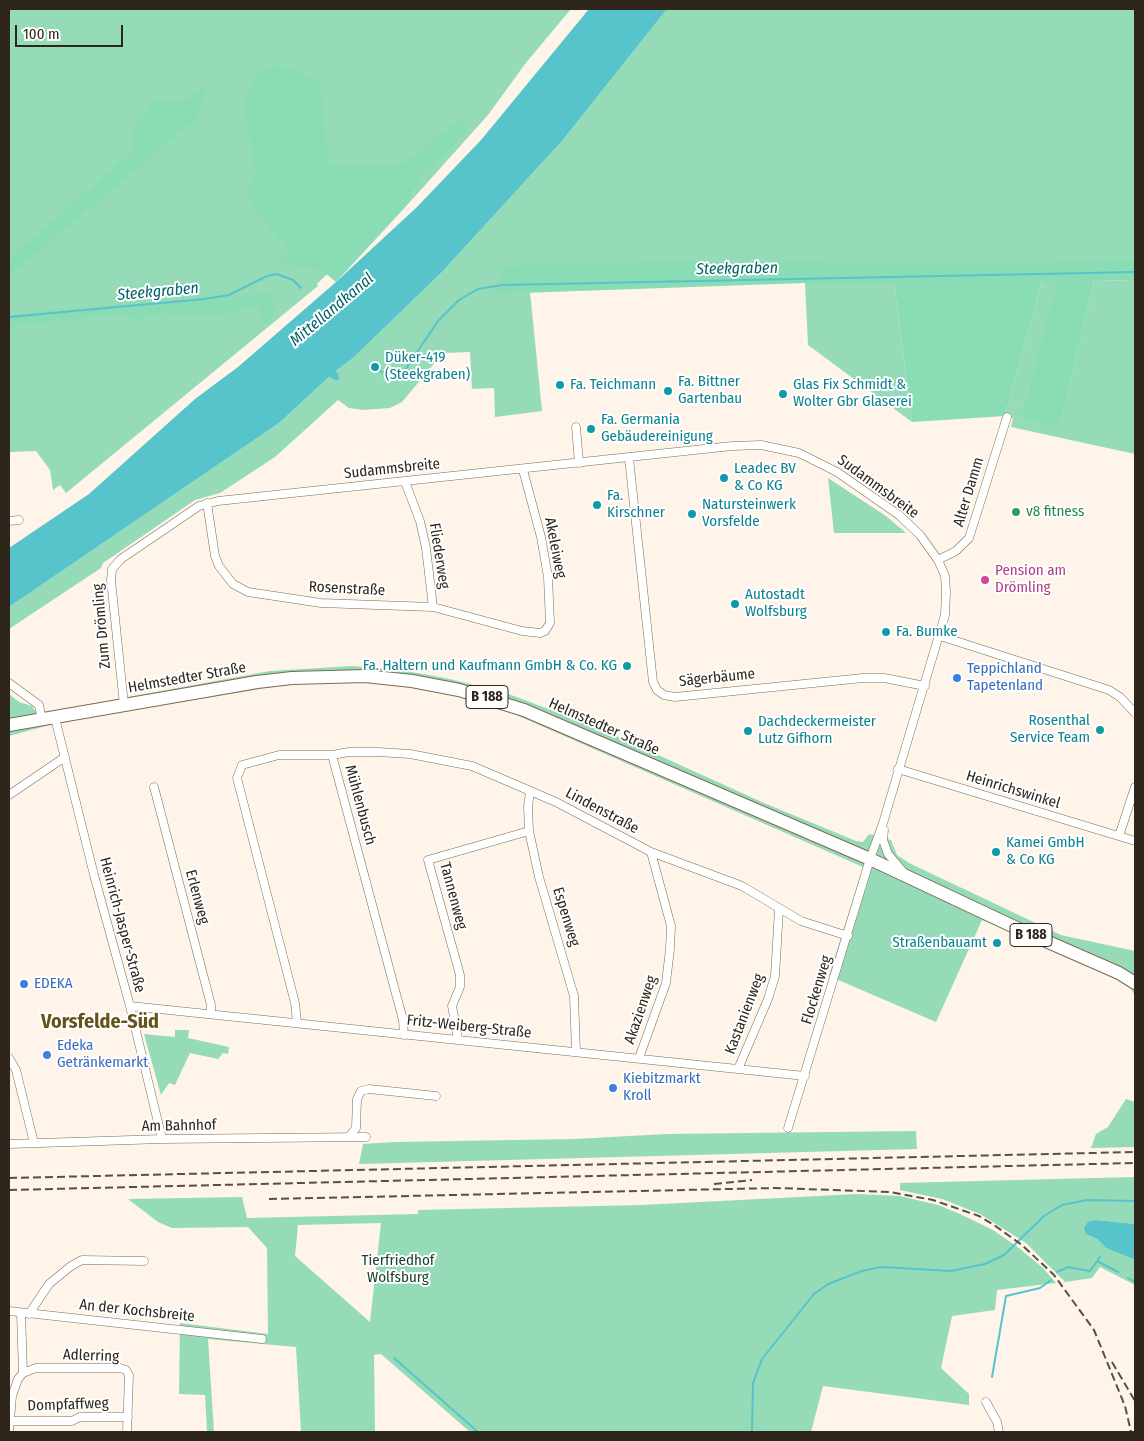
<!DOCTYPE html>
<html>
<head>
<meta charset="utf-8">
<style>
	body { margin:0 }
	#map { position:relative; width:1144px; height:1441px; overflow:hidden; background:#fef4e9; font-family:"Fira Sans Condensed",sans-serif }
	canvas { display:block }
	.frame { position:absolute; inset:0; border:10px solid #2f261b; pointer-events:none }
	.scale { position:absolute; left:15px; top:25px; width:108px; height:22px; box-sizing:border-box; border:2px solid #2f261b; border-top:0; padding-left:6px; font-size:15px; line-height:18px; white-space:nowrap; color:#2f261b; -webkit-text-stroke:4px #fff; paint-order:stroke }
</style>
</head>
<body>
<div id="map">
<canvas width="1144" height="1441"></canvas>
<div class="frame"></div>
<div class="scale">100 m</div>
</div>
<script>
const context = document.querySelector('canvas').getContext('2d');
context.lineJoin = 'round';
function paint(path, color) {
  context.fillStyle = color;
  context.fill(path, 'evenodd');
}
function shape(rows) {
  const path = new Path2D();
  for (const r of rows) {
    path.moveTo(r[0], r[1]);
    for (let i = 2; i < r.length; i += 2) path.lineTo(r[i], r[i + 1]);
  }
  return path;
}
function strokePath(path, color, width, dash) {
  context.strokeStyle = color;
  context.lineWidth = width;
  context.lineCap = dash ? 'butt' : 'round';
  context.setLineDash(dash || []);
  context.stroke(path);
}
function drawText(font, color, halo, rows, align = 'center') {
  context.font = font + ' "Fira Sans Condensed",sans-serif';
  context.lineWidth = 4;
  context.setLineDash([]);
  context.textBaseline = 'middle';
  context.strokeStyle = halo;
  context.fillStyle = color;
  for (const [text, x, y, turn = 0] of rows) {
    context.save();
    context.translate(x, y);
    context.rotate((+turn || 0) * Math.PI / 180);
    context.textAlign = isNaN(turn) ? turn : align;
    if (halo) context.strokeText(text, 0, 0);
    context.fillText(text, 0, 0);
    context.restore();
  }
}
const green = shape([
	[9,9,571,9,525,64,488,115,410,202,415,189,317,284,318,286,66,493,60,485,53,490,50,470,36,451,9,452],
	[667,9,1135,9,1135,277,754,278,513,292,530,292,542,411,495,417,494,388,472,389,470,352,443,353,402,402,390,408,363,410,349,408,338,400,275,457,220,493,195,500,103,563,101,568,9,629,9,607,279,423,329,377,337,381,340,378,335,372,353,358,442,272,562,141],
	[1135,280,1135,454,1011,427,1013,418,1005,416,1042,281,1059,281,1020,419,1060,424,1094,281],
	[805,283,894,283,912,422,808,345],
	[828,478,886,516,906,533,834,533],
	[351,666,395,669,445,678,503,692,594,726,764,803,856,841,863,842,869,834,891,840,897,855,909,863,1061,935,1135,951,1135,996,1129,985,982,920,936,1022,829,976,863,867,505,710,479,701,433,691,383,684,351,681,291,684,64,721,9,736,9,694,19,702,32,706,37,714,270,671],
	[175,1030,189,1030,188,1038,229,1047,228,1054,223,1053,218,1059,190,1053,175,1085,169,1083,161,1095,144,1034,175,1037],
	[1126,1099,1135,1102,1135,1147,1091,1148,1096,1134,1108,1127],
	[916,1131,917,1149,359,1164,363,1144,395,1142,575,1139,666,1134],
	[1135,1177,1135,1224,1096,1220,1086,1234,1097,1239,1106,1248,1135,1260,1135,1285,1100,1267,1092,1278,1065,1282,1026,1243,980,1214,942,1199,900,1190,900,1183],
	[857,1194,900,1196,938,1205,960,1214,993,1230,1019,1248,1043,1268,1056,1283,997,1290,995,1310,952,1316,941,1368,969,1394,969,1405,823,1386,811,1432,470,1432,381,1354,374,1355,375,1432,301,1432,296,1347,208,1339,214,1432,207,1432,205,1395,179,1394,180,1323,268,1334,267,1248,248,1227,172,1228,158,1222,128,1199,242,1197,247,1218,418,1214,418,1210,642,1205],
	[381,1223,370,1322,295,1256,298,1225]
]);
const forest = shape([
	[278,65,298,71,320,84,329,165,401,165,460,119,467,132,419,178,410,202,336,282,325,273,310,267,278,263,290,251,255,210,247,191,256,175,243,100,257,75],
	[208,83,198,117,9,276,9,259,111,171,115,164,135,152,132,131,157,99,185,101],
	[1065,260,1135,260,1135,280,1094,281,1060,425,1020,419,1058,281,1042,281,1005,416,912,422,894,283,805,283,493,294,505,266,657,262,1050,263],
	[273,293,274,310,271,322,262,323,259,306,240,308,230,313,180,316,160,313,140,320,118,314,9,326,9,316,48,310]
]);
const water = shape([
	[589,9,667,9,562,141,442,272,353,358,336,371,340,378,337,381,329,377,279,423,9,607,9,548,89,494,195,399,238,367,336,282,417,207,481,140],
	[1096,1220,1135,1224,1135,1260,1106,1248,1097,1239,1086,1234,1084,1228,1088,1222]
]);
const stream = shape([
	[9,317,204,299,229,295,267,276,277,274,293,280,301,288],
	[379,371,395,376,403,373,438,321,459,300,478,289,502,285,1135,272],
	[1097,1261,1118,1272],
	[1057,1272,1068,1267,1090,1271,1100,1257],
	[1128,1278,1135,1282],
	[394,1358,478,1432],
	[992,1377,1006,1296,1040,1288,1051,1280],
	[752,1432,753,1383,762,1359,814,1294,828,1284,862,1271,881,1267,951,1271,985,1264,1004,1255,1044,1216,1062,1205,1087,1200,1135,1201]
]);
const street = shape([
	[576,427,579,463],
	[629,458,653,682,657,690,664,695,675,697,863,678,884,678,925,686],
	[405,482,420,521,426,548,433,607],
	[207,503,215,556,219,566,233,584,248,592,321,603,433,607,522,631,540,633,545,631,550,623,548,577,541,537,523,470],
	[9,521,19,520],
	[938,560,956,551,969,538,1007,417],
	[940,636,1109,690,1120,697,1135,713],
	[9,683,39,705,42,720],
	[124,705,111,580,112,569,121,559,199,506,218,501,732,446,761,445,799,453,837,472,899,515,920,535,938,560,945,576,946,592,945,615,883,823,870,859,788,1128],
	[55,718,94,875,130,1006,162,1139],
	[332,755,403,1020,404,1035],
	[898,769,1135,841],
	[154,787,211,1005,211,1014],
	[530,791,528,807,529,831,539,877,574,996,576,1052],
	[9,795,65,757],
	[884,830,883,840,888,854,905,874],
	[1119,836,1135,787],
	[130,1006,805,1076],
	[297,1022,295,1003,237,778,242,765,279,755,332,755,349,752,378,752,410,754,472,766,556,802,651,852,742,886,801,921,848,936],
	[458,1039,452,1006,460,987,460,975,428,860,529,831],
	[9,1058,16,1070,34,1143],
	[639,1058,666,983,670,949,671,926,651,852],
	[738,1069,768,999,775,976,779,909],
	[349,1137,356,1128,357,1099,361,1091,369,1089,436,1096],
	[9,1144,162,1139,366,1137],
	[9,1311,262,1339],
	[21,1313,23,1373],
	[29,1314,49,1284,71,1266,82,1260,144,1261],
	[986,1402,997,1422,999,1432],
	[10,1421,72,1421,80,1417,128,1417],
	[9,1432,12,1396,18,1379,23,1373,36,1368,120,1368,126,1370,129,1375,127,1432]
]);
const primary = shape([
	[9,725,257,682,292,678,365,676,412,681,459,690,524,710,870,859,1023,931,1119,973,1135,983]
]);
const rail = shape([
	[9,1178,1135,1152],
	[714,1184,752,1180],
	[9,1190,1135,1163],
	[269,1199,775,1188,890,1192,933,1200,979,1216,994,1225,1022,1245,1054,1275,1094,1330,1125,1406,1131,1432],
	[1112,1362,1135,1401]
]);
const markers = [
	[375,367,5,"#0f9aa8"],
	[560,385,5,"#0f9aa8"],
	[668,391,5,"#0f9aa8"],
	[783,394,5,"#0f9aa8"],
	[591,429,5,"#0f9aa8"],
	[724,478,5,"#0f9aa8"],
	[597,505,5,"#0f9aa8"],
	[1016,512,5,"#2e9e5b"],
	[692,514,5,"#0f9aa8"],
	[985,580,5,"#d1479c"],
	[735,604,5,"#0f9aa8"],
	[886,632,5,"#0f9aa8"],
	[627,666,5,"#0f9aa8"],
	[957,678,5,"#3f7fe0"],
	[1100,730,5,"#0f9aa8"],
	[748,731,5,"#0f9aa8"],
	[996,852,5,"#0f9aa8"],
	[997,943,5,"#0f9aa8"],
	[24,984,5,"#3f7fe0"],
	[47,1055,5,"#3f7fe0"],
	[613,1088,5,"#3f7fe0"]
];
const shields = [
	[487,697,42],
	[1031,935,42]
];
const shieldNames = [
	["B 188",487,697],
	["B 188",1031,935]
];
const cultureNames = [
	["Düker-419",385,358],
	["(Steekgraben)",385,375],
	["Fa. Bittner",678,382],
	["Gartenbau",678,399],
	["Fa. Teichmann",570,385],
	["Glas Fix Schmidt &",793,385],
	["Wolter Gbr Glaserei",793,402],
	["Fa. Germania",601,420],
	["Gebäudereinigung",601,437],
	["Leadec BV",734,469],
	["& Co KG",734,486],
	["Fa.",607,496],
	["Kirschner",607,513],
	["Natursteinwerk",702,505],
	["Vorsfelde",702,522],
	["Autostadt",745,595],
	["Wolfsburg",745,612],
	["Fa. Bumke",896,632],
	["Fa. Haltern und Kaufmann GmbH & Co. KG",617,666,"right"],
	["Rosenthal",1090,721,"right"],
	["Service Team",1090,738,"right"],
	["Dachdeckermeister",758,722],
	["Lutz Gifhorn",758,739],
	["Kamei GmbH",1006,843],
	["& Co KG",1006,860],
	["Straßenbauamt",987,943,"right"]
];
const streetNames = [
	["Sudammsbreite",392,469,-6],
	["Sudammsbreite",878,487,36],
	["Alter Damm",969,492,-73],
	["Akeleiweg",555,548,79],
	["Fliederweg",439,556,81],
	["Rosenstraße",347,589,3],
	["Zum Drömling",102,626,-95],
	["Helmstedter Straße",187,678,-10],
	["Sägerbäume",717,678,-6],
	["Helmstedter Straße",604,727,24],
	["Heinrichswinkel",1013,790,17],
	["Mühlenbusch",360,805,75],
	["Lindenstraße",602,811,28],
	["Tannenweg",453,896,75],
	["Erlenweg",197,897,75],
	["Espenweg",566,917,73],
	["Heinrich-Jasper-Straße",122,925,75],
	["Flockenweg",817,990,-73],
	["Akazienweg",641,1010,-71],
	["Kastanienweg",745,1014,-69],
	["Fritz-Weiberg-Straße",469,1027,6],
	["Am Bahnhof",179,1126,-1],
	["An der Kochsbreite",137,1311,6],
	["Adlerring",91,1356,2],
	["Dompfaffweg",68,1405,-2]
];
const leisureNames = [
	["v8 fitness",1026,512]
];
const hotelNames = [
	["Pension am",995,571],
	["Drömling",995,588]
];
const shopNames = [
	["Teppichland",967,669],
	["Tapetenland",967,686],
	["EDEKA",34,984],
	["Edeka",57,1046],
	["Getränkemarkt",57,1063],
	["Kiebitzmarkt",623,1079],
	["Kroll",623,1096]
];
const parkNames = [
	["Tierfriedhof",398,1261],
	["Wolfsburg",398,1278]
];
const waterNames = [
	["Steekgraben",737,269,-1],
	["Steekgraben",158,292,-5],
	["Mittellandkanal",332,310,-40]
];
const districtNames = [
	["Vorsfelde-Süd",100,1022]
];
paint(green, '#95dbb8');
paint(forest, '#8adcb4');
paint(water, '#57c3cb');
strokePath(stream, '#57c3cb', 2);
strokePath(street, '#7f6a50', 9);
strokePath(primary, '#7f6a50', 14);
strokePath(street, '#fff', 8);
strokePath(primary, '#fff', 12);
strokePath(rail, '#595045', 2, [8, 4]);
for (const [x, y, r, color] of markers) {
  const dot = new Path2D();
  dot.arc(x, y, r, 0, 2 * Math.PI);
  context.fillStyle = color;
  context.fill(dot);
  strokePath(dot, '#fff', 2);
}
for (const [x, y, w] of shields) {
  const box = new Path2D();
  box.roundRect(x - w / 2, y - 11.5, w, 23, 4);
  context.fillStyle = '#fff';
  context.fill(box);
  strokePath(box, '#2f261b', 1);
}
drawText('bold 14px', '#2f261b', null, shieldNames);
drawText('15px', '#0d838f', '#fff', cultureNames, 'left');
drawText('15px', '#2f261b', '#fff', streetNames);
drawText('15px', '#27864d', '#fff', leisureNames, 'left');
drawText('15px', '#b23c85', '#fff', hotelNames, 'left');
drawText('15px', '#366cbe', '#fff', shopNames, 'left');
drawText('15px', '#1c4130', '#fff', parkNames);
drawText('italic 16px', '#006369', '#fff', waterNames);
drawText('bold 20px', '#645418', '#fff', districtNames);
</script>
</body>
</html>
